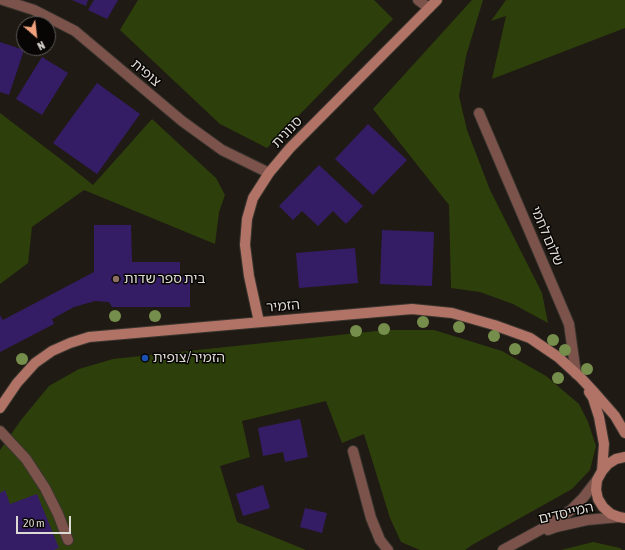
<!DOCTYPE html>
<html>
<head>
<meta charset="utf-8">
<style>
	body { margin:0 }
	#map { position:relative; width:625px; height:550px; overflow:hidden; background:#201a14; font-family:"Asap Condensed",sans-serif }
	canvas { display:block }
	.north { position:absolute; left:16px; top:16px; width:40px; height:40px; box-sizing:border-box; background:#080604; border:1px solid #5d5a57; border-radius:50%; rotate:152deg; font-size:11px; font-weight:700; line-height:16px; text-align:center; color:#ddd9d4 }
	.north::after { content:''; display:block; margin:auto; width:14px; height:18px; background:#f1a17c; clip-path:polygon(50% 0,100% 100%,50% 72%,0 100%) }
	.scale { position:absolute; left:16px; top:516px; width:55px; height:18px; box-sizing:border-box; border:2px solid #ddd9d4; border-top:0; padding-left:5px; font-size:12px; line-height:14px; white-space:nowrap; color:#ddd9d4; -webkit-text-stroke:3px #080604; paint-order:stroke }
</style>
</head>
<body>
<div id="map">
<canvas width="625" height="550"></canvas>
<div class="north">N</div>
<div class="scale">20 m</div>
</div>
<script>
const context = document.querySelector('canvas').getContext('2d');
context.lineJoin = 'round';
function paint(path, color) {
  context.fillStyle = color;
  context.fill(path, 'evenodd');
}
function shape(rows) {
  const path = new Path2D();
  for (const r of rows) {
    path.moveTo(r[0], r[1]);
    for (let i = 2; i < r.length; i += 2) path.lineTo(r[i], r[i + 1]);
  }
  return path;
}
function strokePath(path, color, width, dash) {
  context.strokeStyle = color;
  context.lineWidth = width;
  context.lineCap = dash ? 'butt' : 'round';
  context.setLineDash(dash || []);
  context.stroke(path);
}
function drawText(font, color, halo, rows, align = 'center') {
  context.font = font + ' "Asap Condensed","Noto Sans Hebrew",sans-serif';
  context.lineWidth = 3;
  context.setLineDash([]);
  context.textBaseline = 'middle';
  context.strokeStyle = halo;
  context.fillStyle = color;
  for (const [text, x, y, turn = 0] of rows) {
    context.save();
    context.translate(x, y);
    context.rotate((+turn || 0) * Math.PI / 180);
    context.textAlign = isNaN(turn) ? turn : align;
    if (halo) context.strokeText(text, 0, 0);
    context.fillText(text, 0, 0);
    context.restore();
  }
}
const green = shape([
	[138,0,374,0,393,19,267,148,220,124,120,30],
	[472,0,483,0,466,56,459,96,467,130,490,190,542,293,548,323,513,304,480,292,451,288,449,205,373,109],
	[506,0,625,0,625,28,492,79,506,16,491,21],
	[0,113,67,164,93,185,152,119,216,178,225,195,219,212,215,244,84,190,32,227,28,263,0,284],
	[386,330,434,330,502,351,546,376,579,404,588,422,596,446,590,470,572,489,472,545,465,550,420,550,401,542,390,518,364,434,342,443,326,401,242,421,250,457,220,466,237,522,306,550,0,550,0,450,21,420,49,386,79,369,113,359],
	[593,542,620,548,622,550,561,550]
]);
const building = shape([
	[72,0,88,0,86,6],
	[94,0,118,0,107,19,88,10],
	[0,42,24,50,9,95,0,92],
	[42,57,68,73,42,115,16,99],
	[97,83,140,114,97,174,53,143],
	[368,124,407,160,373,195,335,159],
	[319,165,363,206,346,224,333,211,318,226,302,211,293,220,279,206],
	[94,225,131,225,132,262,180,262,180,276,190,276,190,307,112,307,109,302,95,301,74,307,52,319,54,324,0,352,0,315,3,320,94,272],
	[382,230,434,232,432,286,380,284],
	[355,248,358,283,299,288,296,253],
	[300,419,308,457,285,462,283,452,263,456,258,428],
	[263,485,270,508,243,516,236,494],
	[5,490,10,504,37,494,59,548,54,550,0,550,0,493],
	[305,508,327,513,322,533,300,527]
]);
const lane = shape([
	[479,113,569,324,576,374],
	[0,431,26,459,45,488,58,514,68,540],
	[353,451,371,518,380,540,388,550]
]);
const street = shape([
	[3,0,34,10,75,31,182,121,222,150,269,173],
	[418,0,429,8],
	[548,530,556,527,587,520,619,517],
	[503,550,549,525,571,510,583,498,597,480]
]);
const secondary = shape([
	[259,322,249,276,245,245,247,219,253,198,269,173,290,148,437,0],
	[589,392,593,398,599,417,604,444,602,471],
	[0,408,17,383,35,363,52,351,70,343,89,337,412,309,452,313,494,325,530,338,558,357,580,377,594,392,615,416,625,433],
	[625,457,616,459,608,464,602,471,597,480,596,490,598,499,603,507,611,514,619,517,625,518]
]);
const trees = [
	[115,316],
	[155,316],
	[423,322],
	[459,327],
	[384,329],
	[356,331],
	[494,336],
	[553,340],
	[515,349],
	[565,350],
	[22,359],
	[587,369],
	[558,378]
];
const markers = [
	[116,279,4,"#8d6e63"],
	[145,358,4,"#1a4fb4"]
];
const streetNames = [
	["צופית",146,73,40],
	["סנונית",287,132,-47],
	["שלום לחמי",547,236,67],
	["הזמיר",283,306,-5],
	["המייסדים",566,513,-13]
];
const poiNames = [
	["בית ספר שדות",124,279],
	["הזמיר/צופית",153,358]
];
paint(green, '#2d400b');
paint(building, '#351d66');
strokePath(lane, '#3a352f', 12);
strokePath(street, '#3a352f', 12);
strokePath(secondary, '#3a352f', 12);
strokePath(lane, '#7b534b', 10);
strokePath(street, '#7b534b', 10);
strokePath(secondary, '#b17365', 10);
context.fillStyle = '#768e4c';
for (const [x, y] of trees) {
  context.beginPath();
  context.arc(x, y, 6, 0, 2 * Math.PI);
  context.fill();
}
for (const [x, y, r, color] of markers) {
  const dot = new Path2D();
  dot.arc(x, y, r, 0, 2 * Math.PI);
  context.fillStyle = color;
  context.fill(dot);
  strokePath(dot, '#080604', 1.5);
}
drawText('14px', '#ddd9d4', '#080604', streetNames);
drawText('14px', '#ddd9d4', '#080604', poiNames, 'left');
</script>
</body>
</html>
